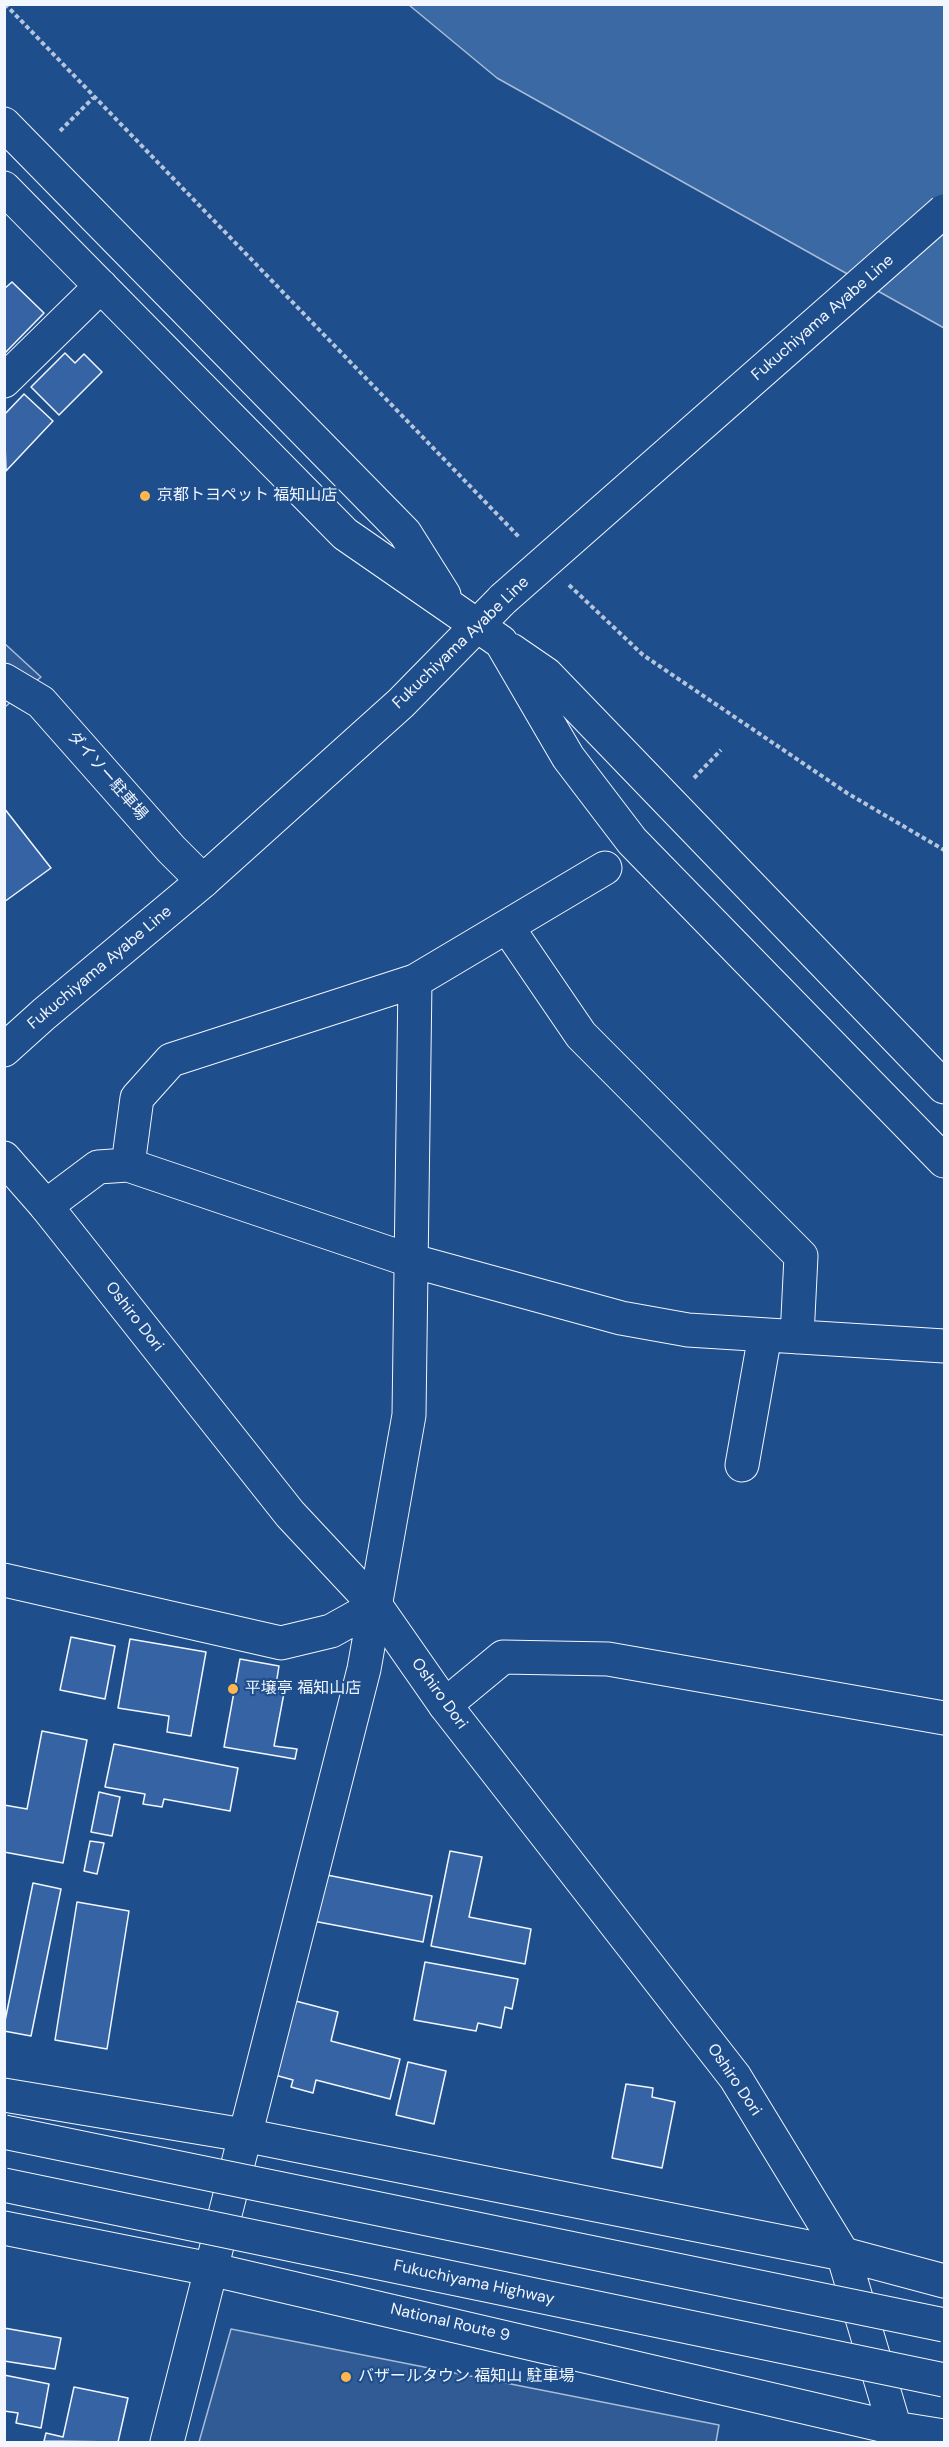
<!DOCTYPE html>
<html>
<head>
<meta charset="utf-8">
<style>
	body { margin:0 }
	#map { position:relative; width:949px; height:2447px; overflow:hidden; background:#1f4e8c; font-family:"DM Sans",sans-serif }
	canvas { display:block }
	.frame { position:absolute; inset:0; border:6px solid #f2f6ff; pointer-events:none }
</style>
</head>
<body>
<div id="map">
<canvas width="949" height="2447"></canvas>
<div class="frame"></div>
</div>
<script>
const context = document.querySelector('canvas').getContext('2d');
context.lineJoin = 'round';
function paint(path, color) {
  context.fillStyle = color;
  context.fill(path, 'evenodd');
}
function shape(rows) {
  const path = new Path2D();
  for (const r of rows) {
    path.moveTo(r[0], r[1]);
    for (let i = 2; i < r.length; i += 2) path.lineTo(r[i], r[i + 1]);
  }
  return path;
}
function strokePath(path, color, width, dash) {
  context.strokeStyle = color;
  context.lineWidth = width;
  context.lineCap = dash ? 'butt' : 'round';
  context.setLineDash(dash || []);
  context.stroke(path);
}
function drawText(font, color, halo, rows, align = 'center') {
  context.font = font + ' "DM Sans","Noto Sans JP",sans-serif';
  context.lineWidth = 4.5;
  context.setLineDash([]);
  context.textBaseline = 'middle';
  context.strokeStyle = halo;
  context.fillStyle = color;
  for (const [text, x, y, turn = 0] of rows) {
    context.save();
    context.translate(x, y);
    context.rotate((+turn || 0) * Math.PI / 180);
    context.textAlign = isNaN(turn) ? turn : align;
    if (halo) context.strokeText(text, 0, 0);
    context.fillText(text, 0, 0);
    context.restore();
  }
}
const parking = shape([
	[4,643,41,677,5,707,4,707,4,643],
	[231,2329,719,2425,716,2442,199,2442,231,2329]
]);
const water = shape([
	[409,5,944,5,944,328,497,78,409,5]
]);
const building = shape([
	[12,282,44,313,5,353,4,289,12,282],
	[65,353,75,363,84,354,102,372,59,415,31,387,65,353],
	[24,394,53,421,6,471,4,415,24,394],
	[4,808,51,868,4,902,4,808],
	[71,1637,115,1646,105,1699,60,1690,71,1637],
	[130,1639,206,1652,191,1736,167,1732,169,1716,118,1708,130,1639],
	[240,1659,279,1666,275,1691,284,1693,274,1746,297,1749,295,1759,224,1747,240,1659],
	[42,1731,87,1740,63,1863,4,1852,4,1805,27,1809,42,1731],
	[114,1744,238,1768,230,1811,164,1799,162,1807,143,1804,145,1794,105,1787,114,1744],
	[99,1792,120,1797,112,1836,91,1832,99,1792],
	[90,1841,104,1843,97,1874,84,1871,90,1841],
	[450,1851,482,1857,469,1917,531,1929,525,1964,431,1946,450,1851],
	[317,1873,432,1896,423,1942,308,1920,317,1873],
	[33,1883,61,1889,31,2036,4,2031,4,2026,33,1883],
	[77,1902,129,1911,107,2049,55,2040,77,1902],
	[425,1962,518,1979,512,2009,505,2007,501,2028,478,2023,476,2031,414,2020,425,1962],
	[284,1998,338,2012,331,2041,400,2059,390,2099,316,2080,313,2093,291,2087,293,2080,264,2072,284,1998],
	[408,2062,446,2071,434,2124,396,2115,408,2062],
	[626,2084,653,2088,652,2097,675,2102,662,2168,612,2158,626,2084],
	[4,2328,61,2338,55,2369,4,2361,4,2328],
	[4,2375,49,2384,41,2428,16,2423,18,2413,4,2411,4,2375],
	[74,2387,128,2398,118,2442,44,2441,46,2433,63,2437,74,2387]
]);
const path = shape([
	[5,4,520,538],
	[60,131,93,98],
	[569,585,643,655,847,793,944,850],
	[694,778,721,750]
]);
const minor = shape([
	[4,124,405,533,444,595],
	[4,188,345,534,501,642,568,757,632,841,944,1161],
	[4,381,101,286],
	[511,650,546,674,944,1087],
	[4,680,41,702,171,849,203,881],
	[508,928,581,1035,801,1256,797,1337],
	[128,1165,137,1098,171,1060,415,981,605,868],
	[46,1206,98,1167,128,1165,409,1260,621,1318,688,1330,944,1346],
	[742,1465,765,1335],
	[4,1580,281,1643,331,1631,376,1606],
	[445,1705,503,1657,608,1659,944,1718],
	[167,2442,364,1669,409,1415,415,981]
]);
const major = shape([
	[4,1050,44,1014,203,881,401,703,503,599],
	[4,1158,46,1206,290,1514,376,1606,445,1705,735,2077,843,2254]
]);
const highway = shape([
	[4,2095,244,2135,843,2254,944,2281],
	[4,2228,210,2269,894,2428,944,2436],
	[843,2254,899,2442]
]);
const majorBridge = shape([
	[503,599,944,211]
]);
const highwayBridge = shape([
	[4,2132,944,2325],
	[4,2185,944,2380]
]);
const markers = [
	[145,496,6,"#ffb74d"],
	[233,1689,6,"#ffb74d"],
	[346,2377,6,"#ffb74d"]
];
const streetNames = [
	["Fukuchiyama Ayabe Line",823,318,-41],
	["Fukuchiyama Ayabe Line",461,643,-44],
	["ダイソー駐車場",107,776,49],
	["Fukuchiyama Ayabe Line",100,968,-40],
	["Oshiro Dori",134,1317,52],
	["Oshiro Dori",439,1694,54],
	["Oshiro Dori",734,2080,56],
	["Fukuchiyama Highway",474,2283,12],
	["National Route 9",450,2323,13]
];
const poiNames = [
	["京都トヨペット 福知山店",157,496],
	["平壌亭 福知山店",245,1689],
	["バザールタウン 福知山 駐車場",358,2377]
];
paint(parking, '#305b95');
strokePath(parking, '#a8bbd7', 1.5);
paint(water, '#3b69a3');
strokePath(water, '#a8bbd7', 1.5);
paint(building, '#3563a3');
strokePath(building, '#f2f6ff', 1.5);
strokePath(minor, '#f2f6ff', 35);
strokePath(major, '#f2f6ff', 35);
strokePath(highway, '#f2f6ff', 35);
strokePath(path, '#b3c4dc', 4, [4.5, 3]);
strokePath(minor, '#1f4e8c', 33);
strokePath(major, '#1f4e8c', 33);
strokePath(highway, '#1f4e8c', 33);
strokePath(majorBridge, '#f2f6ff', 35, []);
strokePath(highwayBridge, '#f2f6ff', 35, []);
strokePath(majorBridge, '#1f4e8c', 33);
strokePath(highwayBridge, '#1f4e8c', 33);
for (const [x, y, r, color] of markers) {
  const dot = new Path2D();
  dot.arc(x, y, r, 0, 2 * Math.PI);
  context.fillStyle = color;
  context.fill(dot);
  strokePath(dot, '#1f4e8c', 2);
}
drawText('16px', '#f2f6ff', '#1f4e8c', streetNames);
drawText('16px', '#f2f6ff', '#1f4e8c', poiNames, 'left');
</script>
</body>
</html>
